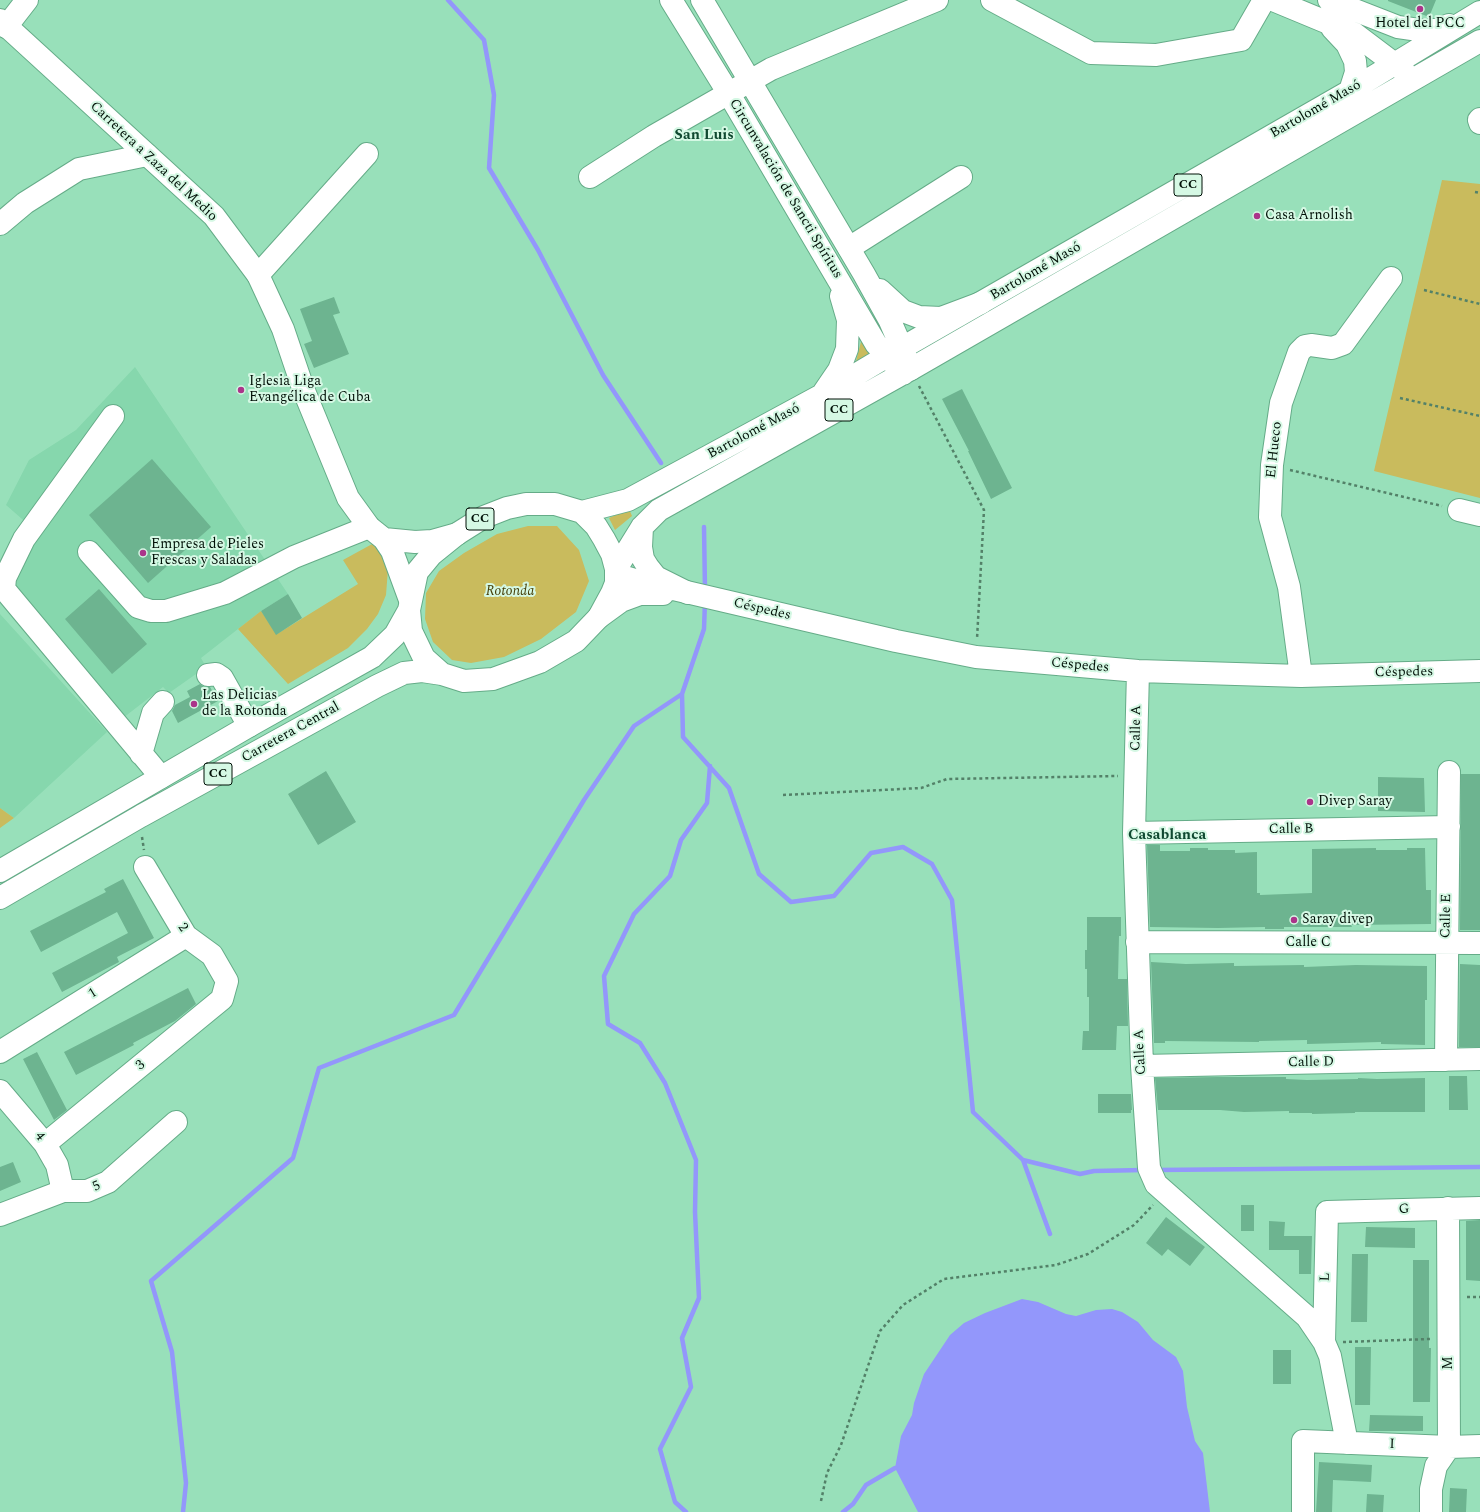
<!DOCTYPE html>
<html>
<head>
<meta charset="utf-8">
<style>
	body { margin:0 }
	canvas { display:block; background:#98e0ba }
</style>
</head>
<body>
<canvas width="1480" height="1512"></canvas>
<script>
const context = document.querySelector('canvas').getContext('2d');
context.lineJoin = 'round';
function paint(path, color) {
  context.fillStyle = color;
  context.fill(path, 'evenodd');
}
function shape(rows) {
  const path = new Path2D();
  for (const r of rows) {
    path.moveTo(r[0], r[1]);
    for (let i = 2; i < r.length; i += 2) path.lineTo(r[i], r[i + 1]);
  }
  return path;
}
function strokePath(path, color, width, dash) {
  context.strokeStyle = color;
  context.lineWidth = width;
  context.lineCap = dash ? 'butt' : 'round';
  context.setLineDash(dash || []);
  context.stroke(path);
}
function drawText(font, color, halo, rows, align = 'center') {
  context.font = font + ' Spectral,serif';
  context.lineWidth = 4;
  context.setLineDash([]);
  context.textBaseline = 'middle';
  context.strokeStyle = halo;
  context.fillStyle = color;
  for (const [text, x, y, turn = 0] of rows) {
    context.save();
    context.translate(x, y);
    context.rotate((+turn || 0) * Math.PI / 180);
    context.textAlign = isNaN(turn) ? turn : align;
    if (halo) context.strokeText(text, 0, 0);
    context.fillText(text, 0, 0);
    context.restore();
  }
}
const built = shape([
	[135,367,288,594,261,611,201,658,206,667,169,693,163,687,123,718,15,590,14,573,38,533,6,505,29,460,76,430],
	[0,614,107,732,14,818,0,808]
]);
const green = shape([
	[1442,180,1480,184,1480,498,1374,471],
	[862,338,872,355,855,365],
	[629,509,632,516,615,530,609,518],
	[528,526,557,526,579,550,589,581,576,612,541,639,504,657,471,663,452,660,433,642,425,619,426,593,439,571,464,553,497,534],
	[374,543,384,554,388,569,386,595,378,614,367,629,348,648,288,684,238,629,261,611,277,634,358,584,343,560],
	[0,808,14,818,0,828]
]);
const water = shape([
	[1022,1299,1038,1302,1066,1314,1076,1316,1096,1310,1112,1309,1122,1312,1138,1322,1153,1340,1176,1357,1183,1371,1187,1407,1195,1441,1203,1453,1210,1512,918,1512,895,1468,901,1436,912,1415,914,1403,924,1374,950,1335,964,1323,985,1313]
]);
const stream = shape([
	[448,0,484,40,494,95,489,168,538,250,603,375,661,463],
	[704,527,705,590],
	[705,601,704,629,682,694,683,737,729,788,759,874,791,902,834,896,871,853,903,847,932,864,952,900,973,1112,1023,1160,1050,1234],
	[1023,1160,1080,1174,1094,1171,1144,1170],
	[1156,1170,1480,1167],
	[183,1512,186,1483,172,1352,151,1281,293,1158,319,1068,454,1015,584,800,634,726,682,694],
	[686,1512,675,1502,660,1449,691,1387,682,1338,699,1298,695,1212,696,1160,665,1083,640,1043,608,1024,604,976,634,914,670,876,681,840,707,803,710,766],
	[843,1512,853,1504,866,1485,895,1468]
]);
const building = shape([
	[1388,0,1436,0,1429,17,1388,1],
	[334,297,340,313,333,315,349,354,314,368,304,344,312,341,300,309],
	[962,389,1012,488,991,499,968,451,969,451,942,399],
	[152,459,211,527,148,583,89,515],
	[99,589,147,644,112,674,65,619],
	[288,594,302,618,276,635,261,611],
	[200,684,204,687,210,687,218,701,178,723,172,711,175,705,190,697,187,691],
	[326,771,356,822,318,845,288,794],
	[1461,774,1480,774,1480,930,1460,930],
	[1378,777,1424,778,1425,812,1378,811],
	[1147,845,1160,845,1160,851,1190,851,1190,848,1208,848,1208,850,1235,850,1235,853,1257,852,1257,893,1260,893,1260,895,1312,893,1312,849,1376,848,1376,850,1407,850,1407,848,1425,848,1426,890,1431,890,1431,924,1351,925,1352,927,1284,927,1284,929,1265,929,1265,927,1218,928,1150,927],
	[123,879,154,938,117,957,119,962,62,992,52,973,128,933,117,912,41,952,30,931,106,892,104,889],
	[1087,917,1121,917,1121,936,1119,936,1118,979,1127,979,1128,1026,1117,1026,1116,1050,1082,1050,1083,1031,1089,1031,1089,997,1087,997,1087,969,1085,969,1085,950,1087,950],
	[1151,962,1186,964,1234,963,1234,966,1304,965,1304,967,1356,965,1427,966,1427,1000,1425,1000,1425,1045,1381,1044,1381,1042,1307,1044,1307,1040,1259,1041,1259,1042,1165,1041,1165,1043,1154,1043],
	[1460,964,1480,965,1480,1047,1459,1047],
	[188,988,196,1004,175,1021,133,1043,134,1045,76,1075,64,1052],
	[37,1052,67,1110,54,1120,23,1059],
	[1449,1076,1467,1076,1468,1110,1449,1110],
	[1218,1077,1286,1077,1286,1079,1307,1080,1358,1079,1358,1078,1377,1079,1425,1078,1425,1112,1355,1112,1355,1113,1312,1114,1312,1113,1289,1113,1289,1111,1244,1112,1220,1110,1158,1110,1155,1078],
	[1098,1094,1131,1094,1132,1110,1131,1110,1131,1113,1098,1113],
	[13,1162,21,1182,0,1191,0,1167],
	[1241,1205,1254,1205,1254,1231,1241,1231],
	[1166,1217,1205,1247,1190,1266,1168,1249,1162,1256,1146,1243],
	[1480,1220,1480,1281,1466,1280,1466,1221],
	[1269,1221,1285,1222,1284,1236,1312,1236,1311,1274,1299,1274,1299,1250,1269,1250],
	[1366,1227,1415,1228,1415,1248,1365,1247],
	[1352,1254,1368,1254,1367,1322,1351,1322],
	[1413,1260,1429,1260,1429,1348,1431,1348,1430,1402,1413,1402],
	[1355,1347,1371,1347,1370,1405,1355,1405],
	[1273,1350,1291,1350,1291,1384,1273,1384],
	[1370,1415,1423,1416,1423,1431,1369,1431],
	[1319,1462,1372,1465,1371,1482,1333,1480,1332,1512,1316,1512],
	[1450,1488,1467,1489,1466,1512,1449,1512],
	[1367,1494,1384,1495,1383,1512,1366,1512]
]);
const path = shape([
	[1475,192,1480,193],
	[1424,290,1480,304],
	[919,386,984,510,977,639],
	[1400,398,1480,416],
	[1290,470,1442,506],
	[783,795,921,788,947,779,1118,776],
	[142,837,144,850],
	[1467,1297,1480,1297],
	[1343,1342,1430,1339],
	[821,1501,827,1473,841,1445,880,1331,903,1305,944,1279,1056,1265,1088,1254,1134,1225,1153,1205]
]);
const minor = shape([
	[992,0,1091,53,1156,55,1241,40,1264,0],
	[6,27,27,0],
	[1480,119,1479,120,1480,123],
	[590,177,654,136,771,69,937,0],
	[0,224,25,203,79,169,147,155],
	[849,248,961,177],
	[258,275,367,154],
	[113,416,24,539,5,578,4,589,161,777],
	[1459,510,1480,515],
	[89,552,138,607,151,611,166,611,225,593,294,557,369,527],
	[616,571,625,577,635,580,896,641,976,657,1138,671,1301,676,1480,671],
	[599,617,621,601,640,594,663,594],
	[1138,671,1134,833,1142,1066,1149,1168,1156,1184,1307,1317,1324,1342,1330,1356,1347,1443],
	[208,675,216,674,222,678,249,726],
	[1301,676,1289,587,1270,517,1272,465,1281,403,1299,352,1305,346,1311,345,1332,348,1343,344,1391,278],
	[141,754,153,713,163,702],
	[1134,833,1449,827],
	[1137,942,1480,943],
	[0,1052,186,936],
	[1446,1060,1449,772],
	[1142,1066,1480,1059],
	[0,1091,45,1144,57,1165,63,1191],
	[45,1144,222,999,227,981,212,955,186,936,145,867],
	[0,1215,63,1191,87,1191,108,1182,176,1122],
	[1324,1342,1327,1212,1480,1208],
	[1303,1512,1303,1441,1449,1447,1480,1446],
	[1431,1512,1431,1489,1436,1466,1449,1447,1448,1208]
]);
const major = shape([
	[1273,0,1355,34,1404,71],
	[1329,0,1398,27,1419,30,1437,30,1449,25],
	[0,20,214,216,258,275,283,329,304,391,348,498,369,527,384,539,392,551,410,600],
	[1332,28,1347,44,1355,61,1356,72,1350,91],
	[902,348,1350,91,1480,12],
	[911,369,1480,41],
	[384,539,415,542,432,541,457,534]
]);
const highway = shape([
	[671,0,729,94,876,344,903,374],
	[880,290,903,311,919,317,941,318,981,303],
	[824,392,839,370,847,349,848,320,841,296],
	[526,504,555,504,582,512,596,526,604,539,612,554,616,569,616,583,612,593,599,617,576,641,540,662,493,679,464,681,442,674,424,658,411,631,409,610,417,572,431,555,457,534,484,517,507,508,526,504],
	[582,512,628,500,822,395,899,349],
	[642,527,641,547,643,559,648,567,656,577,688,593],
	[616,569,642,527,659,510,911,369,890,321,864,274,702,0],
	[0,871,249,726,372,657,395,635,409,610],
	[0,898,141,816,377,686,404,673,422,671,442,674]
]);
const markers = [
	[1420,9,4,"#ab348a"],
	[1257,216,4,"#ab348a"],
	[241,390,4,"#ab348a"],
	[143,553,4,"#ab348a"],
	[194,704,4,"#ab348a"],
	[1310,802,4,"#ab348a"],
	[1294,920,4,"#ab348a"]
];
const shields = [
	[1188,185,28],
	[839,410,28],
	[480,519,28],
	[218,774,28]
];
const shieldNames = [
	["CC",1188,185],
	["CC",839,410],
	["CC",480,519],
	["CC",218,774]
];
const poiNames = [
	["Hotel del PCC",1420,24,"center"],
	["Casa Arnolish",1265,216],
	["Iglesia Liga",249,382],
	["Evangélica de Cuba",249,398],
	["Empresa de Pieles",151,545],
	["Frescas y Saladas",151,561],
	["Las Delicias",202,696],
	["de la Rotonda",202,712],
	["Divep Saray",1318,802],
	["Saray divep",1302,920]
];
const streetNames = [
	["Bartolomé Masó",1316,110,-30],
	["Carretera a Zaza del Medio",153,162,43],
	["Circunvalación de Sancti Spíritus",785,189,59],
	["Bartolomé Masó",1036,272,-30],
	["Bartolomé Masó",754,432,-28],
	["El Hueco",1275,450,-84],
	["Céspedes",762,610,13],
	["Céspedes",1080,666,5],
	["Céspedes",1404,673,-1],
	["Calle A",1137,728,-89],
	["Carretera Central",291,733,-29],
	["Calle B",1291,830,-1],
	["Calle E",1447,916,-89],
	["2",182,928,57],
	["Calle C",1308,943],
	["1",93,994,-32],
	["Calle A",1141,1052,-93],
	["Calle D",1311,1063,-1],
	["3",141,1066,-39],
	["4",39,1137,51],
	["5",97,1187,-23],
	["G",1404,1210,-2],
	["L",1326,1277,-89],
	["M",1449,1363,-90],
	["I",1392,1445,2]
];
const parkNames = [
	["Rotonda",510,592]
];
const neighbourhoodNames = [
	["San Luis",704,136],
	["Casablanca",1167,836]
];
paint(built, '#86d7ad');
paint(green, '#c9bb5d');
paint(water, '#9397fb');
strokePath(stream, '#9397fb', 4.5);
paint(building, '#6db490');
strokePath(minor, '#65ac88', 24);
strokePath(major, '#65ac88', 24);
strokePath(highway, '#65ac88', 24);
strokePath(path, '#538168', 2.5, [3, 3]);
strokePath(minor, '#fff', 22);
strokePath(major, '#fff', 22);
strokePath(highway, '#fff', 22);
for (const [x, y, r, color] of markers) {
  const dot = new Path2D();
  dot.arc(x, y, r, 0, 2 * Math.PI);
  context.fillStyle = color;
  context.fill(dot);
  strokePath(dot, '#d5f8e4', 1.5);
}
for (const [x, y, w] of shields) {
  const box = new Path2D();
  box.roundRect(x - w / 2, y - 11, w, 22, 3);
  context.fillStyle = '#d5f8e4';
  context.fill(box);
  strokePath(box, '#001007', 1);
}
drawText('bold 13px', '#001007', null, shieldNames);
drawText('14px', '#001007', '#d5f8e4', poiNames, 'left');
drawText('14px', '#001007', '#d5f8e4', streetNames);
drawText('italic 14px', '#463e08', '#d5f8e4', parkNames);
drawText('bold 15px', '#0f4830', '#d5f8e4', neighbourhoodNames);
</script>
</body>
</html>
